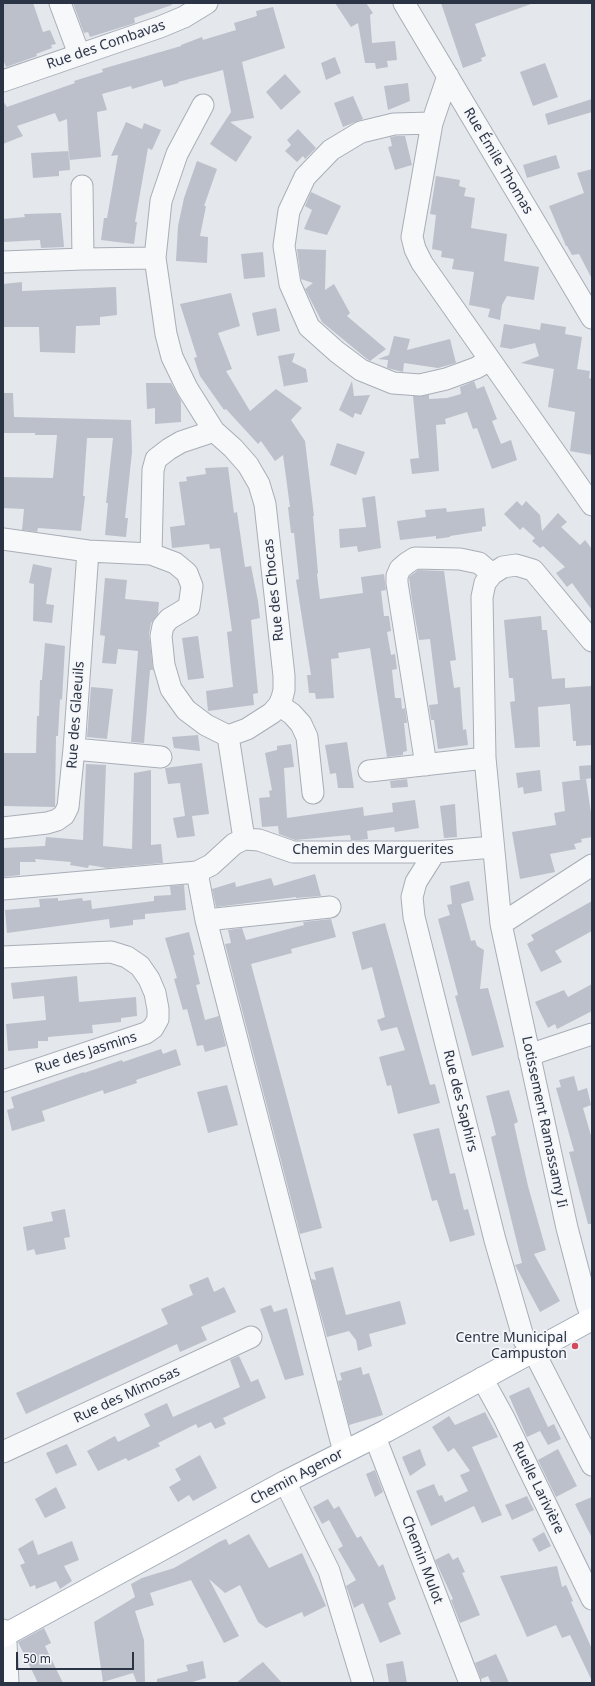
<!DOCTYPE html>
<html>
<head>
<meta charset="utf-8">
<style>
	body { margin:0 }
	#map { position:relative; width:595px; height:1686px; overflow:hidden; background:#e4e7ec; font-family:"Noto Sans",sans-serif }
	canvas { display:block }
	.frame { position:absolute; inset:0; border:4px solid #2b3445; pointer-events:none }
	.scale { position:absolute; left:16px; top:1652px; width:118px; height:18px; box-sizing:border-box; border:2px solid #2b3445; border-top:0; padding-left:5px; font-size:12px; line-height:14px; white-space:nowrap; color:#2b3445; -webkit-text-stroke:3px #f4f6f9; paint-order:stroke }
</style>
</head>
<body>
<div id="map">
<canvas width="595" height="1686"></canvas>
<div class="frame"></div>
<div class="scale">50 m</div>
</div>
<script>
const context = document.querySelector('canvas').getContext('2d');
context.lineJoin = 'round';
function paint(path, color) {
  context.fillStyle = color;
  context.fill(path, 'evenodd');
}
function shape(rows) {
  const path = new Path2D();
  for (const r of rows) {
    path.moveTo(r[0], r[1]);
    for (let i = 2; i < r.length; i += 2) path.lineTo(r[i], r[i + 1]);
  }
  return path;
}
function strokePath(path, color, width, dash) {
  context.strokeStyle = color;
  context.lineWidth = width;
  context.lineCap = dash ? 'butt' : 'round';
  context.setLineDash(dash || []);
  context.stroke(path);
}
function drawText(font, color, halo, rows, align = 'center') {
  context.font = font + ' "Noto Sans",sans-serif';
  context.lineWidth = 3.5;
  context.setLineDash([]);
  context.textBaseline = 'middle';
  context.strokeStyle = halo;
  context.fillStyle = color;
  for (const [text, x, y, turn = 0] of rows) {
    context.save();
    context.translate(x, y);
    context.rotate((+turn || 0) * Math.PI / 180);
    context.textAlign = isNaN(turn) ? turn : align;
    if (halo) context.strokeText(text, 0, 0);
    context.fillText(text, 0, 0);
    context.restore();
  }
}
const building = shape([
	[3,3,33,3,43,32,50,30,56,44,51,45,52,48,36,54,37,56,6,67,3,59],
	[73,3,171,3,172,5,134,18,135,23,90,37,88,32,84,33],
	[335,3,366,3,373,13,370,15,372,43,395,41,397,60,387,61,388,67,376,69,375,63,365,63,358,23,351,27],
	[441,3,531,3,531,4,475,24,486,56,481,58,482,61,463,68],
	[273,7,285,48,242,62,254,118,230,122,252,137,236,162,210,144,231,112,223,70,178,82,179,83,164,87,162,80,132,89,131,86,102,94,107,110,97,112,101,157,69,160,67,119,59,122,55,113,17,126,23,136,3,144,3,101,7,107,75,83,74,81,103,72,102,69,181,46,181,45,202,37,203,40,236,30,234,23,257,16,256,11],
	[335,57,341,73,326,80,321,63],
	[545,63,558,97,533,106,520,72],
	[285,74,301,92,281,110,266,92],
	[408,83,410,101,388,110,384,86],
	[353,96,363,119,343,127,334,103],
	[592,99,592,112,548,125,545,114],
	[126,122,142,129,144,123,161,130,152,150,148,148,135,222,137,222,134,244,101,240,104,218,107,218,118,155,111,156],
	[298,129,316,148,305,159,303,156,297,162,285,151,291,145,287,140],
	[396,136,405,136,412,165,395,170,388,147,392,146,390,137],
	[69,151,70,170,59,171,59,176,33,178,31,153],
	[556,155,560,168,527,178,523,165],
	[197,161,217,169,204,206,206,206,200,236,208,237,207,263,176,261,178,226,184,198],
	[592,169,592,279,579,254,572,255,567,246,566,246,549,206,584,193,577,173],
	[436,176,460,180,459,186,466,188,464,196,475,198,471,228,507,234,504,261,539,267,534,300,507,296,502,305,500,320,488,317,490,309,469,305,474,272,452,269,454,259,441,257,442,251,432,249,436,215,430,214],
	[311,192,341,206,327,235,304,229,312,210,305,206],
	[61,213,64,247,41,248,40,240,3,242,3,219,25,217,24,214],
	[297,249,326,250,325,290,334,284,350,313,347,316,386,349,370,361,367,359,322,322,305,289,313,283,301,279],
	[263,252,265,277,244,279,241,254],
	[22,282,22,291,116,287,117,315,100,317,100,325,76,326,75,353,40,352,39,327,3,327,3,284],
	[231,293,240,326,218,333,232,369,226,371,250,411,276,389,302,408,291,420,305,441,314,516,313,516,318,573,317,574,320,599,363,593,361,577,384,574,386,590,381,591,384,616,389,616,391,631,387,632,391,655,395,654,397,669,392,670,395,698,401,698,402,709,405,708,407,723,404,723,407,751,403,752,403,755,387,757,370,648,338,653,339,658,331,659,334,698,316,699,315,693,309,693,307,675,311,675,296,580,299,579,294,533,291,533,288,507,290,507,283,455,275,461,261,441,258,444,226,409,224,410,200,376,194,358,197,357,180,304],
	[276,308,280,331,257,336,252,313],
	[541,323,566,327,565,334,582,337,577,369,590,371,589,378,592,379,592,455,570,451,575,412,548,407,554,369,521,363,539,356,535,343,511,349,500,347,504,324,540,330],
	[394,336,410,339,407,350,450,339,456,363,438,368,404,363,403,372,387,368,388,360,378,359,389,355],
	[295,353,292,362,306,369,308,382,285,386,284,387,278,356],
	[352,381,354,396,370,395,361,415,355,413,353,418,339,410],
	[474,381,477,389,484,386,497,419,492,421,501,444,511,440,517,460,492,469,477,428,473,429,467,412,445,419,446,424,436,425,439,471,412,474,410,459,419,458,413,396,429,395,429,399,447,398,461,394,460,387],
	[146,383,171,383,181,401,181,422,155,424,155,408,147,409],
	[3,393,13,393,14,417,131,420,132,452,125,518,128,518,126,537,105,535,108,503,106,503,113,438,87,438,83,496,85,496,81,531,38,528,37,532,22,530,24,509,3,508,3,477,53,478,57,435,35,435,35,433,3,433],
	[337,443,365,452,356,475,330,465],
	[228,467,234,513,237,512,245,567,251,566,258,601,260,618,251,620,258,693,253,694,254,705,208,711,206,691,233,687,227,632,232,631,220,548,210,549,209,544,172,548,170,527,185,525,179,482,187,481,186,477,206,474,205,468],
	[375,496,381,548,358,552,357,546,340,548,339,529,366,527,362,498],
	[517,501,522,506,526,501,540,515,542,531,558,513,567,522,561,527,580,545,585,540,592,549,592,610,572,583,567,587,556,573,565,567,543,546,540,548,532,541,535,538,523,527,520,530,504,514],
	[446,508,447,512,484,508,486,526,482,527,482,531,450,536,450,537,436,539,436,536,400,540,397,521,426,517,425,510],
	[33,564,52,568,46,604,54,605,52,623,33,621,34,584,29,583],
	[418,570,444,571,456,660,450,661,454,688,460,687,463,730,466,729,468,745,438,749,434,720,431,720,429,705,438,704,430,639,419,640,412,601,409,577],
	[105,578,127,580,125,599,159,602,158,614,151,623,149,634,153,670,150,670,144,743,131,742,138,651,118,649,116,664,102,663,105,636,100,635],
	[541,616,542,630,547,630,552,679,565,678,565,688,592,686,592,745,576,746,576,741,573,741,570,704,538,707,540,747,515,748,510,702,515,701,513,678,509,678,504,620],
	[198,636,204,678,188,680,182,638],
	[45,643,65,646,62,700,60,699,58,736,56,736,55,807,3,806,3,753,36,753,37,716,39,716,40,680,42,680],
	[91,687,113,689,107,739,87,737],
	[198,735,200,751,174,748,172,737],
	[347,742,354,788,338,788,336,773,330,774,325,745],
	[291,744,294,767,284,768,287,818,363,807,364,816,393,812,392,803,415,800,419,828,395,832,394,827,367,831,368,839,360,840,351,840,350,835,295,840,279,834,278,826,262,827,259,798,270,797,269,791,272,790,265,753,277,750,277,746],
	[202,763,209,814,192,816,195,836,177,838,173,818,185,816,180,783,168,784,165,768],
	[86,764,106,765,103,846,132,849,134,773,151,770,151,845,161,844,163,863,107,868,89,865,88,868,70,865,71,862,35,859,36,862,20,862,20,875,3,877,3,848,45,846,46,837,83,840],
	[592,765,592,778,580,780,579,766],
	[540,770,542,791,524,794,523,787,518,788,516,773],
	[407,779,408,787,391,788,390,781],
	[586,779,592,820,592,837,581,839,582,842,574,844,576,849,550,854,555,872,520,879,512,832,556,825,554,813,565,811,562,782],
	[455,804,457,837,444,838,440,806],
	[315,874,321,896,296,898,296,897,216,907,212,889,235,882,236,887,271,878,274,886],
	[469,881,474,900,461,904,471,941,475,940,477,946,484,950,480,989,488,988,504,1047,472,1056,455,996,458,995,438,919,450,915,447,905,452,904,450,886],
	[184,885,186,910,145,914,145,919,133,920,133,925,110,928,109,919,7,933,5,910,40,907,39,899,58,898,58,901,82,898,83,901,91,900,92,909,154,901,154,896,171,895,170,886],
	[592,901,592,931,555,951,562,962,541,972,527,944,534,940,531,935],
	[331,919,336,937,291,949,292,953,251,964,322,1228,300,1234,225,944,231,943,228,930,242,928,246,940,304,925,303,922],
	[385,923,430,1085,435,1084,440,1103,398,1114,391,1085,387,1086,379,1057,405,1050,397,1027,381,1031,377,1020,385,1017,372,967,362,970,352,932],
	[189,932,195,955,193,955,200,984,196,985,205,1020,219,1016,226,1046,205,1052,203,1045,197,1046,187,1009,183,1010,174,979,177,978,165,938],
	[77,976,79,1002,136,997,137,1016,121,1018,121,1022,92,1025,93,1033,48,1037,48,1041,38,1041,38,1048,8,1051,6,1024,46,1020,44,996,13,999,11,983],
	[592,984,592,1011,557,1029,555,1024,548,1028,535,1002,564,990,568,997],
	[161,1049,163,1054,176,1049,181,1065,136,1080,137,1083,104,1094,103,1090,42,1111,45,1121,12,1131,7,1110,14,1108,11,1097,84,1072,84,1073,122,1060,123,1062],
	[574,1076,578,1091,587,1088,591,1105,583,1108,592,1139,592,1224,588,1224,569,1152,574,1151,556,1088,561,1087,559,1080],
	[227,1085,238,1125,208,1133,197,1092],
	[509,1090,518,1122,514,1124,528,1186,546,1250,534,1254,560,1301,540,1312,515,1265,522,1263,491,1137,496,1135,486,1096],
	[439,1128,450,1174,455,1173,464,1210,468,1209,475,1235,450,1242,437,1200,432,1201,413,1134],
	[65,1209,70,1237,64,1238,66,1249,36,1255,34,1249,27,1251,23,1227,53,1221,51,1212],
	[333,1267,346,1315,400,1301,406,1324,369,1334,372,1346,358,1351,356,1340,349,1331,327,1337,311,1279,316,1280,314,1272],
	[208,1277,214,1292,224,1287,236,1312,201,1327,207,1340,180,1352,177,1344,26,1414,16,1393,168,1324,161,1309,193,1295,189,1285],
	[271,1305,274,1312,287,1308,304,1375,285,1380,260,1309],
	[239,1356,251,1382,258,1379,266,1398,223,1418,226,1424,215,1429,211,1422,198,1428,196,1424,158,1443,160,1446,128,1461,126,1458,98,1471,87,1451,115,1436,118,1442,150,1426,144,1414,167,1403,173,1417,240,1387,230,1360],
	[361,1367,363,1375,369,1373,383,1415,349,1425,338,1381,342,1380,340,1373],
	[529,1387,548,1427,554,1424,561,1439,548,1445,540,1431,527,1437,509,1396],
	[485,1412,498,1437,472,1447,502,1515,482,1523,474,1506,431,1526,416,1491,434,1484,439,1496,442,1495,445,1502,468,1491,460,1475,470,1471,454,1448,448,1452,432,1427,449,1416,455,1425],
	[67,1444,77,1465,56,1474,46,1453],
	[420,1449,426,1465,410,1476,402,1457],
	[558,1449,577,1486,556,1497,538,1460],
	[200,1455,217,1488,193,1501,189,1495,178,1502,169,1487,181,1480,175,1469],
	[375,1470,383,1492,375,1497,366,1474],
	[56,1487,66,1508,45,1518,35,1499],
	[527,1496,534,1510,512,1520,505,1505],
	[592,1497,592,1538,575,1504],
	[328,1499,334,1509,339,1506,357,1538,361,1536,379,1567,383,1564,396,1599,388,1603,401,1634,380,1643,363,1603,354,1608,346,1586,356,1580,338,1549,343,1546,329,1520,322,1524,313,1507],
	[544,1532,551,1546,539,1552,532,1539],
	[249,1534,269,1568,302,1553,326,1606,304,1617,302,1612,266,1628,258,1622,240,1585,225,1593,209,1579,239,1636,224,1643,191,1580,150,1593,154,1605,135,1611,144,1640,145,1683,137,1683,133,1673,103,1682,94,1622,135,1597,131,1584,142,1578,174,1568,219,1542,226,1539,229,1545],
	[33,1540,38,1555,72,1541,79,1560,64,1566,72,1581,60,1589,56,1581,36,1589,35,1585,30,1587,20,1565,25,1563,18,1549],
	[449,1553,453,1560,458,1557,465,1572,462,1573,480,1615,460,1623,451,1600,453,1599,435,1560],
	[557,1566,562,1587,566,1585,573,1601,571,1602,592,1649,592,1681,570,1635,562,1638,556,1625,527,1637,500,1576],
	[44,1628,51,1643,45,1646,63,1683,38,1683,18,1642],
	[496,1654,503,1669,509,1683,491,1683,488,1676,481,1679,475,1663],
	[203,1661,206,1678,189,1683,157,1683,157,1679,188,1671,186,1665],
	[403,1661,407,1683,389,1683,386,1664],
	[263,1662,282,1683,236,1683,256,1667]
]);
const minor = shape([
	[60,3,79,54],
	[404,3,592,318],
	[448,76,432,123,412,237,415,249,422,263,592,505],
	[3,81,160,27,184,17,207,3],
	[203,105,177,154,161,201,155,258,161,299,166,334,172,357,187,388,214,431,233,448,248,465,259,484,265,504,284,676,284,690,282,698,279,705,272,713,247,729,228,736],
	[432,123,394,124,361,132,331,150,305,177,289,211,284,246,290,284,309,327,337,352,361,370,393,383,420,385,446,379,476,368,490,360],
	[82,186,83,259],
	[3,262,83,259,155,258],
	[214,431,181,442,169,449,156,459,153,470,151,554,175,563,187,573,192,586,189,607,169,619,163,626,161,636,164,665,171,689,186,710,206,725,228,736,244,839],
	[3,539,88,551,151,554],
	[592,641,533,570,516,565,503,567,492,574,485,583,482,597,485,758,501,924,567,1228,587,1304,592,1317],
	[279,705,292,714,301,724,307,737,313,793],
	[74,749,161,757],
	[426,765,397,583,397,576,400,569,407,563,415,558,460,559,479,563,492,574],
	[369,771,485,758],
	[3,828,47,823,57,820,64,815,68,807,74,749,88,551],
	[435,852,416,882,412,897,414,917,495,1240,524,1340,533,1350,592,1465],
	[197,872,206,920,344,1452],
	[3,889,197,872,211,865,234,844,244,839,259,840,293,852,435,852,493,847],
	[206,920,330,907],
	[501,924,592,865],
	[3,957,111,952,127,957,140,966,149,979,155,993,158,1009,158,1019,153,1028,146,1033,3,1081],
	[529,1055,592,1034],
	[482,1378,504,1418,592,1599],
	[375,1437,470,1683],
	[3,1452,251,1337],
	[285,1482,329,1571,363,1683],
	[3,1630,6,1643,8,1683]
]);
const major = shape([
	[3,1636,285,1482,386,1431,592,1319]
]);
const markers = [
	[575,1346,4,"#d1495b"]
];
const streetNames = [
	["Rue des Combavas",106,45,-19],
	["Rue Émile Thomas",498,161,59],
	["Rue des Chocas",274,590,-96],
	["Rue des Glaeuils",76,715,-86],
	["Chemin des Marguerites",373,850],
	["Rue des Jasmins",86,1053,-18],
	["Rue des Saphirs",460,1101,76],
	["Lotissement Ramassamy Ii",544,1122,78],
	["Rue des Mimosas",127,1395,-25],
	["Chemin Agenor",297,1477,-28],
	["Ruelle Larivière",538,1488,64],
	["Chemin Mulot",422,1560,69]
];
const poiNames = [
	["Centre Municipal",567,1338],
	["Campuston",567,1354]
];
paint(building, '#bbc0ca');
strokePath(minor, '#a9aeb7', 23);
strokePath(major, '#a3abb8', 24);
strokePath(minor, '#f7f8fa', 21);
strokePath(major, '#fff', 22);
for (const [x, y, r, color] of markers) {
  const dot = new Path2D();
  dot.arc(x, y, r, 0, 2 * Math.PI);
  context.fillStyle = color;
  context.fill(dot);
  strokePath(dot, '#f4f6f9', 1.5);
}
drawText('14px', '#2b3445', '#f4f6f9', streetNames);
drawText('14px', '#2b3445', '#f4f6f9', poiNames, 'right');
</script>
</body>
</html>
